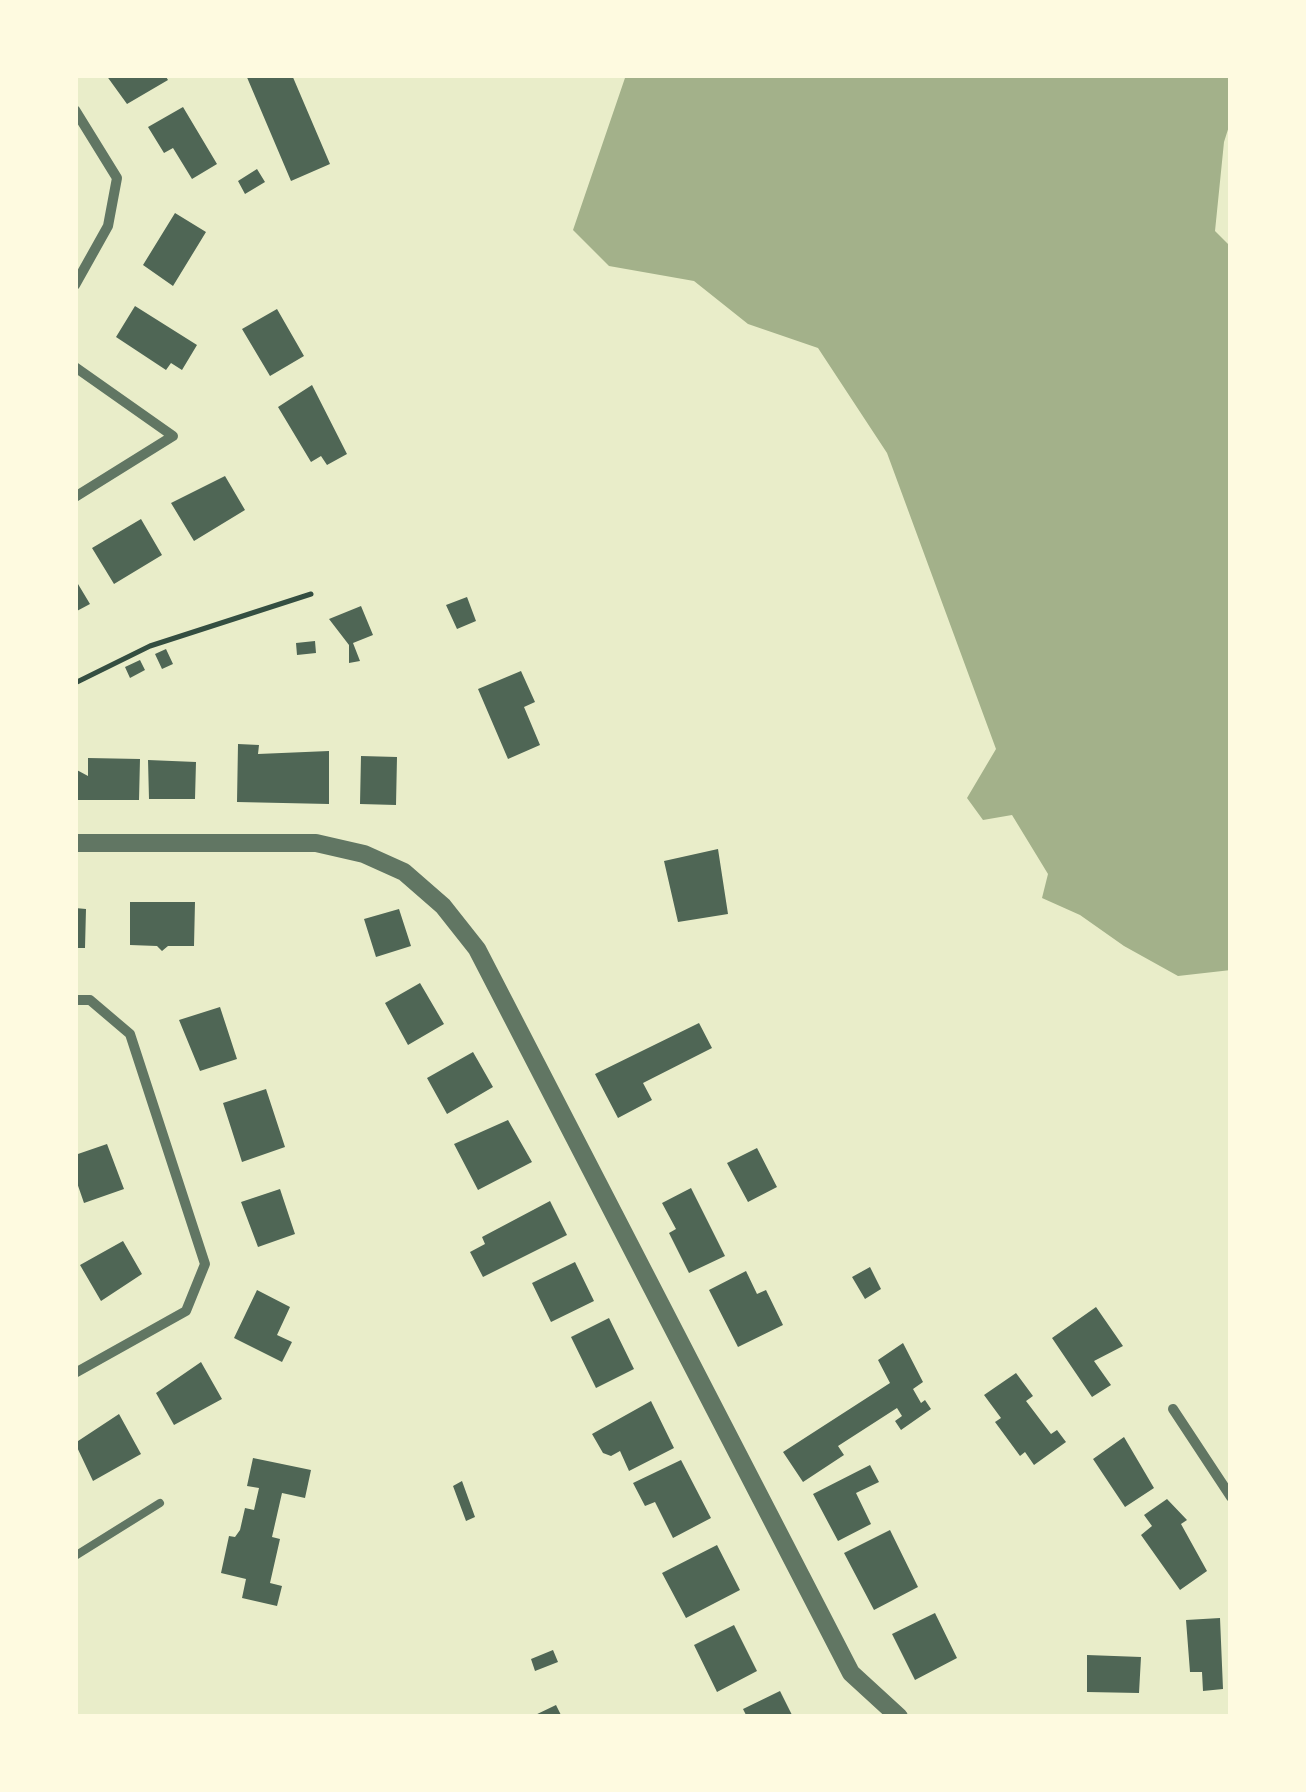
<!DOCTYPE html>
<html>
<head>
<meta charset="utf-8">
<style>
	body { margin:0 }
	#map { position:relative; width:1306px; height:1792px; overflow:hidden; background:#e9edc9; font-family:"DM Sans",sans-serif }
	canvas { display:block }
	.frame { position:absolute; inset:0; border:78px solid #fefae0; pointer-events:none }
</style>
</head>
<body>
<div id="map">
<canvas width="1306" height="1792"></canvas>
<div class="frame"></div>
</div>
<script>
const context = document.querySelector('canvas').getContext('2d');
context.lineJoin = 'round';
function paint(path, color) {
  context.fillStyle = color;
  context.fill(path, 'evenodd');
}
function shape(rows) {
  const path = new Path2D();
  for (const r of rows) {
    path.moveTo(r[0], r[1]);
    for (let i = 2; i < r.length; i += 2) path.lineTo(r[i], r[i + 1]);
  }
  return path;
}
function strokePath(path, color, width, dash) {
  context.strokeStyle = color;
  context.lineWidth = width;
  context.lineCap = dash ? 'butt' : 'round';
  context.setLineDash(dash || []);
  context.stroke(path);
}
const water = shape([
	[626,75,1231,75,1231,120,1224,142,1215,231,1231,247,1231,970,1178,976,1124,946,1080,915,1042,898,1048,874,1012,815,983,820,967,798,996,749,887,453,818,348,748,324,694,281,609,266,573,230]
]);
const building = shape([
	[106,75,165,75,168,80,127,104],
	[246,75,292,75,330,164,291,181],
	[183,107,217,164,192,179,173,148,164,153,148,127],
	[257,169,265,182,245,194,238,181],
	[175,213,206,232,173,286,143,265],
	[135,306,197,345,182,370,171,363,166,370,116,337],
	[277,309,304,356,270,376,242,329],
	[312,385,347,454,327,465,321,456,311,462,278,407],
	[225,476,245,510,194,541,171,503],
	[141,519,162,555,114,584,92,548],
	[75,579,90,604,75,612],
	[467,597,476,621,457,629,446,605],
	[361,606,373,635,353,643,360,661,349,663,349,645,329,619],
	[315,641,316,653,297,655,296,643],
	[166,649,173,664,162,669,155,654],
	[140,660,145,670,130,678,125,667],
	[521,671,535,702,524,707,540,745,508,759,478,689],
	[238,744,259,745,258,754,329,751,329,804,237,802],
	[361,756,397,757,396,805,360,804],
	[88,758,140,759,139,800,75,800,75,769,88,776],
	[148,760,196,762,195,799,149,799],
	[718,849,728,914,678,922,664,861],
	[130,902,195,902,194,946,168,946,162,951,157,946,130,945],
	[75,908,86,909,85,948,75,948],
	[399,909,411,946,376,957,364,919],
	[420,983,444,1024,408,1045,385,1003],
	[220,1007,237,1059,200,1071,179,1020],
	[699,1023,712,1048,643,1083,652,1100,618,1118,595,1074],
	[473,1052,493,1087,447,1114,427,1078],
	[266,1089,285,1147,242,1162,223,1103],
	[508,1120,532,1162,478,1190,454,1144],
	[107,1144,124,1189,84,1203,75,1177,75,1155],
	[757,1148,777,1187,748,1202,727,1163],
	[691,1188,725,1256,689,1273,669,1233,676,1229,662,1203],
	[280,1189,295,1234,258,1247,241,1202],
	[550,1201,567,1235,483,1277,470,1252,485,1244,482,1237],
	[123,1241,142,1274,101,1301,80,1265],
	[575,1262,594,1301,551,1322,532,1283],
	[870,1267,881,1289,865,1299,852,1277],
	[746,1271,757,1294,766,1290,783,1325,738,1347,709,1290],
	[257,1290,290,1307,277,1335,292,1342,282,1362,234,1338],
	[1096,1307,1123,1346,1094,1361,1111,1385,1092,1397,1052,1338],
	[609,1318,634,1369,596,1388,571,1337],
	[903,1343,923,1382,913,1389,921,1403,925,1400,931,1409,901,1430,895,1421,902,1416,897,1408,838,1446,844,1455,803,1482,783,1452,890,1383,878,1360],
	[201,1362,222,1399,174,1425,156,1393],
	[1016,1373,1033,1396,1026,1401,1051,1434,1057,1430,1066,1442,1034,1465,1025,1452,1020,1456,995,1422,1001,1418,984,1395],
	[651,1401,674,1448,629,1471,620,1451,611,1456,603,1453,592,1434],
	[119,1414,141,1454,93,1481,75,1443],
	[1124,1437,1154,1488,1125,1507,1093,1459],
	[253,1458,311,1470,305,1498,282,1493,272,1537,280,1539,270,1583,282,1586,277,1606,242,1598,246,1579,221,1573,229,1536,235,1537,240,1530,245,1508,254,1510,259,1488,247,1486],
	[681,1460,711,1518,673,1538,655,1502,645,1506,633,1483],
	[870,1465,879,1482,856,1493,871,1524,838,1541,813,1494],
	[462,1481,475,1517,466,1521,453,1486],
	[1167,1499,1187,1520,1181,1524,1207,1571,1180,1590,1141,1535,1152,1526,1144,1515],
	[890,1530,918,1587,874,1610,844,1553],
	[717,1545,740,1590,686,1618,662,1573],
	[935,1613,957,1658,915,1680,892,1634],
	[1220,1618,1223,1689,1203,1691,1202,1672,1190,1672,1186,1620],
	[734,1625,757,1671,717,1692,694,1645],
	[553,1650,558,1662,535,1671,531,1659],
	[1087,1655,1141,1657,1139,1693,1087,1692],
	[780,1691,793,1717,747,1717,743,1709],
	[556,1705,562,1717,531,1717]
]);
const path = shape([
	[75,683,150,646,311,594]
]);
const service = shape([
	[75,1556,160,1503]
]);
const minor = shape([
	[75,110,117,178,108,226,75,285],
	[75,367,173,436,75,497],
	[75,1000,90,1000,130,1034,205,1264,186,1311,75,1373],
	[1173,1409,1231,1497]
]);
const tertiary = shape([
	[75,843,316,843,364,854,404,872,443,906,477,949,851,1673,899,1717]
]);
paint(water, '#a3b18a');
paint(building, '#4f6655');
strokePath(path, '#344e41', 5);
strokePath(service, '#617663', 8);
strokePath(minor, '#617663', 10);
strokePath(tertiary, '#617663', 18);
</script>
</body>
</html>
